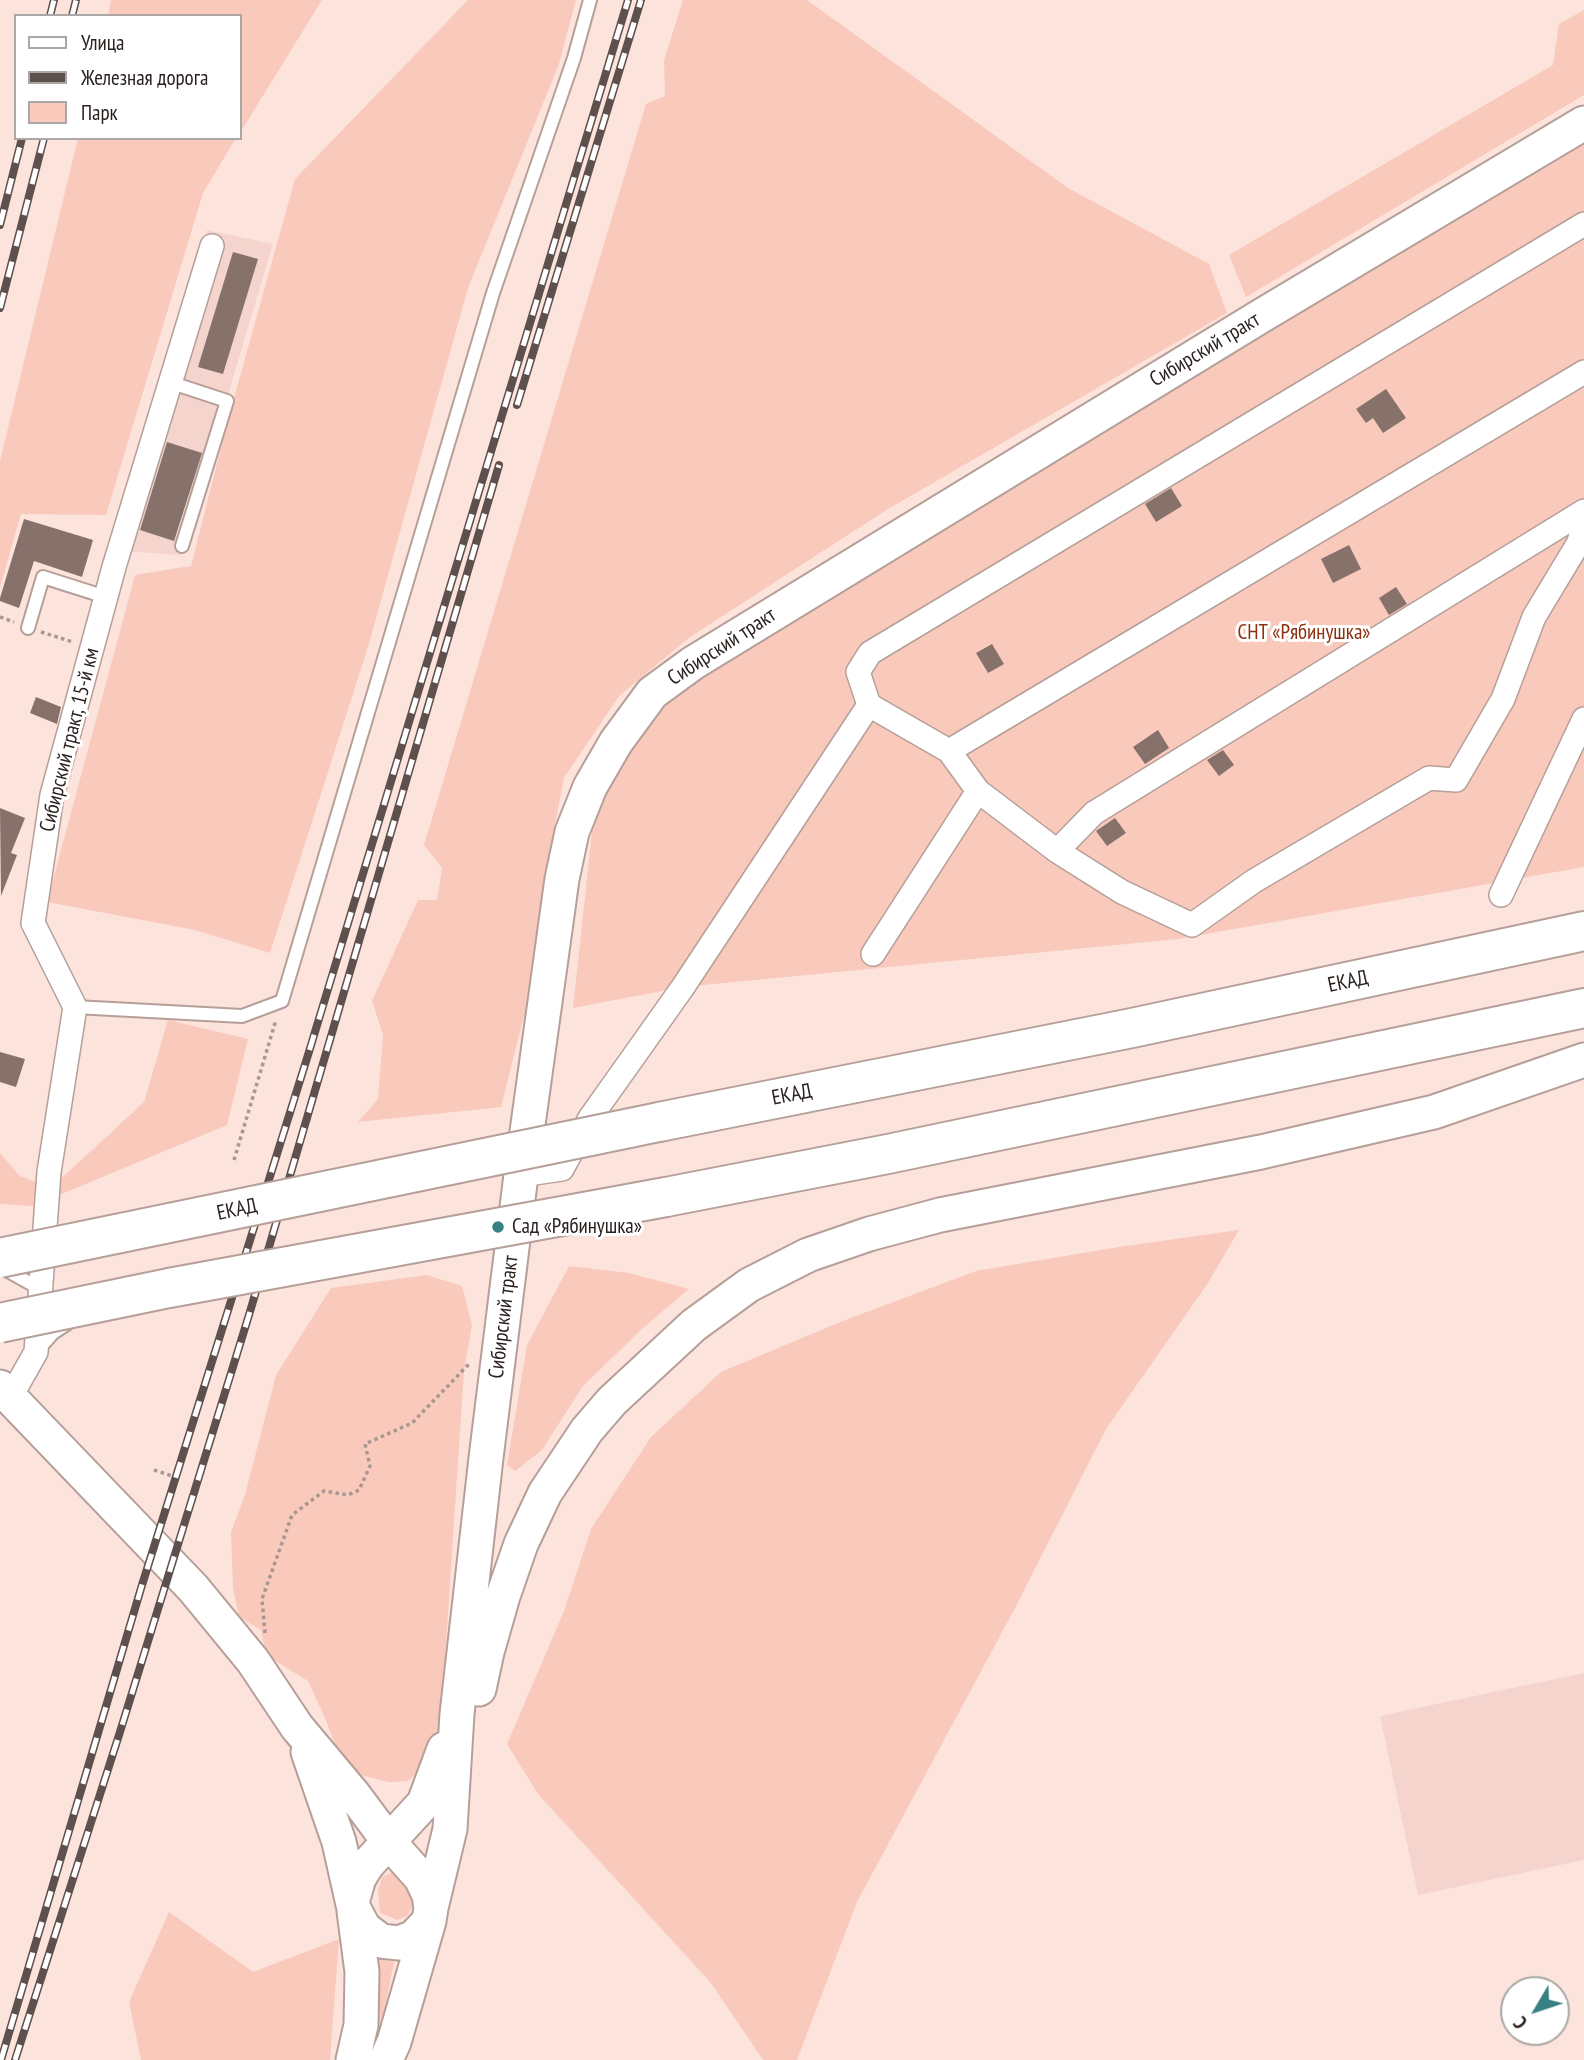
<!DOCTYPE html>
<html>
<head>
<meta charset="utf-8">
<style>
	body { margin:0 }
	#map { position:relative; width:1584px; height:2060px; overflow:hidden; background:#fce4dd; font-family:"PT Sans Narrow",sans-serif }
	canvas { display:block }
	.legend { position:absolute; left:14px; top:14px; width:228px; height:126px; box-sizing:border-box; background:#fff; border:2px solid #aaa7a6; margin:0; padding:9px 12px; list-style:none; font-size:21px; color:#2b2220 }
	.legend li { display:flex; align-items:center; gap:14px; height:35px }
	.legend b { width:35px; border:2px solid #aaa7a6 }
	.north { position:absolute; left:1500px; top:1976px; width:70px; height:70px; box-sizing:border-box; background:#fff; border:2px solid #aaa7a6; border-radius:50%; rotate:231deg; font-size:19px; font-weight:700; line-height:28px; text-align:center; color:#2b2220 }
	.north::after { content:''; display:block; margin:auto; width:24px; height:32px; background:#378084; clip-path:polygon(50% 0,100% 100%,50% 72%,0 100%) }
</style>
</head>
<body>
<div id="map">
<canvas width="1584" height="2060"></canvas>
<ul class="legend">
<li><b style="height:9px;background:#fff"></b>Улица</li>
<li><b style="height:9px;background:#5d504d"></b>Железная дорога</li>
<li><b style="height:19px;background:#f9c9bc"></b>Парк</li>
</ul>
<div class="north">С</div>
</div>
<script>
const context = document.querySelector('canvas').getContext('2d');
context.lineJoin = 'round';
function paint(path, color) {
  context.fillStyle = color;
  context.fill(path, 'evenodd');
}
function shape(rows) {
  const path = new Path2D();
  for (const r of rows) {
    path.moveTo(r[0], r[1]);
    for (let i = 2; i < r.length; i += 2) path.lineTo(r[i], r[i + 1]);
  }
  return path;
}
function strokePath(path, color, width, dash) {
  context.strokeStyle = color;
  context.lineWidth = width;
  context.lineCap = dash ? 'butt' : 'round';
  context.setLineDash(dash || []);
  context.stroke(path);
}
function drawText(font, color, halo, rows, align = 'center') {
  context.font = font + ' "PT Sans Narrow",sans-serif';
  context.lineWidth = 6;
  context.setLineDash([]);
  context.textBaseline = 'middle';
  context.strokeStyle = halo;
  context.fillStyle = color;
  for (const [text, x, y, turn = 0] of rows) {
    context.save();
    context.translate(x, y);
    context.rotate((+turn || 0) * Math.PI / 180);
    context.textAlign = isNaN(turn) ? turn : align;
    if (halo) context.strokeText(text, 0, 0);
    context.fillText(text, 0, 0);
    context.restore();
  }
}
const built = shape([
	[207,230,273,244,180,555,108,550],
	[1584,1673,1584,1860,1418,1895,1380,1716]
]);
const green = shape([
	[111,0,322,0,240,133,240,16,108,16],
	[468,0,576,0,559,64,468,288,368,647,270,953,195,930,47,902,135,575,191,566,229,416,295,179],
	[683,0,807,0,1068,188,1209,264,1227,313,888,509,690,637,619,696,564,778,544,881,533,980,501,1107,358,1122,378,1099,383,1035,372,1001,418,900,437,900,442,868,424,845,646,104,665,96,664,60],
	[1584,10,1584,95,1246,297,1229,255,1553,65,1559,24],
	[78,138,236,138,203,193,106,515,21,514,0,587,0,461],
	[1584,139,1584,867,1178,939,683,987,573,1008,596,794,642,725,687,679],
	[168,1020,248,1039,227,1125,33,1206,0,1204,0,1153,20,1176,51,1188,144,1102],
	[1239,1230,1208,1283,1106,1429,1015,1608,857,1902,797,2060,763,2060,711,1983,538,1794,507,1744,564,1611,591,1529,651,1437,721,1372,840,1322,976,1271,1119,1247],
	[569,1266,629,1273,689,1289,643,1328,583,1386,542,1450,515,1471,507,1465,527,1345],
	[427,1275,462,1286,472,1325,464,1371,445,1660,448,1725,430,1765,407,1781,389,1782,364,1776,341,1762,326,1720,308,1681,266,1655,261,1630,239,1617,233,1588,231,1532,245,1495,276,1375,331,1288],
	[395,1871,413,1895,412,1908,407,1916,397,1920,380,1913,378,1892,382,1877],
	[169,1912,253,1972,339,1939,330,2060,141,2060,129,2002],
	[373,1958,394,1962,384,2012,367,2049]
]);
const building = shape([
	[233,252,258,259,223,374,198,367],
	[1386,389,1406,418,1383,433,1373,418,1366,423,1356,409],
	[167,442,202,453,174,541,140,530],
	[1171,488,1182,506,1156,522,1145,504],
	[24,519,93,540,82,577,34,561,19,608,0,601,0,598],
	[1349,545,1361,569,1333,583,1321,559],
	[1396,587,1407,604,1389,615,1379,598],
	[992,644,1004,664,988,673,976,653],
	[36,697,61,707,57,724,30,713],
	[1158,730,1169,748,1145,764,1133,747],
	[1223,750,1234,765,1219,776,1207,760],
	[0,808,25,818,11,853,17,855,1,896],
	[1115,818,1126,833,1107,846,1096,831],
	[0,1052,25,1059,16,1087,0,1082]
]);
const path = shape([
	[0,617,14,622],
	[41,632,73,642],
	[234,1160,276,1020],
	[154,1470,175,1477],
	[265,1633,262,1599,292,1515,324,1491,348,1495,359,1490,370,1466,365,1444,412,1423,471,1362]
]);
const service = shape([
	[169,382,227,401,182,546],
	[28,628,43,577,106,597],
	[75,1007,242,1016,282,1001,493,293,574,58,590,0],
	[3,1268,42,1290],
	[37,1351,53,1333,68,1323]
]);
const minor = shape([
	[1584,224,870,653,858,672,869,705,949,751,978,791,1057,851,1122,892,1192,925,1254,881,1429,778,1456,780,1503,699,1534,617,1578,544,1584,527],
	[949,751,1584,372],
	[1057,851,1094,813,1584,511],
	[1501,895,1584,719],
	[873,954,978,791],
	[521,1175,562,1169,590,1118,683,987,869,705],
	[10,1398,36,1352,49,1172,75,1007,33,923,52,795,114,567,212,246]
]);
const secondary = shape([
	[0,1387,193,1588,253,1661,297,1727,354,1795,389,1842,421,1878,429,1895,431,1908,429,1921,394,2042,386,2060],
	[479,1689,487,1652,503,1596,521,1544,545,1493,587,1430,612,1401,694,1325,749,1285,808,1255,869,1234,940,1215,1261,1152,1434,1112,1584,1060],
	[308,1752,339,1842,354,1909,364,1928,381,1941,399,1943,414,1937,429,1921],
	[353,1899,359,1878,367,1865,424,1803,444,1749],
	[431,1908,450,1829,457,1714,486,1458,521,1175,562,879,572,832,590,787,616,742,652,693,693,663,1261,316,1584,123],
	[353,2060,361,2025,362,1972,354,1911]
]);
const trunk = shape([
	[659,1122,1132,1028,1584,931],
	[666,1197,888,1154,1584,1008]
]);
const rail = shape([
	[50,16,54,0],
	[72,16,76,0],
	[0,225,22,138],
	[0,308,44,138],
	[517,405,641,0],
	[1,2060,142,1585,308,1055,628,0],
	[15,2060,119,1735,249,1315,499,465]
]);
const trunkBridge = shape([
	[0,1258,659,1122],
	[0,1323,169,1288,666,1197]
]);
const markers = [
	[498,1227,7,"#378084"]
];
const streetNames = [
	["Сибирский тракт",1205,350,-31],
	["Сибирский тракт",722,647,-33],
	["Сибирский тракт, 15-й км",70,740,-76],
	["ЕКАД",1348,982,-12],
	["ЕКАД",792,1095,-11],
	["ЕКАД",237,1210,-12],
	["Сибирский тракт",504,1317,-83]
];
const parkNames = [
	["СНТ «Рябинушка»",1304,633]
];
const poiNames = [
	["Сад «Рябинушка»",512,1227]
];
paint(built, '#f4d4cc');
paint(green, '#f9c9bc');
paint(building, '#86716b');
strokePath(service, '#b59f98', 16);
strokePath(minor, '#b59f98', 26);
strokePath(secondary, '#b59f98', 37);
strokePath(trunk, '#b59f98', 42);
strokePath(path, '#a89691', 3.5, [3.5, 3.5]);
strokePath(service, '#fff', 12);
strokePath(minor, '#fff', 23);
strokePath(secondary, '#fff', 33);
strokePath(trunk, '#fff', 38);
strokePath(rail, '#5d504d', 8);
strokePath(rail, '#fff', 5, [16]);
strokePath(trunkBridge, '#b59f98', 42, []);
strokePath(trunkBridge, '#fff', 38);
for (const [x, y, r, color] of markers) {
  const dot = new Path2D();
  dot.arc(x, y, r, 0, 2 * Math.PI);
  context.fillStyle = color;
  context.fill(dot);
  strokePath(dot, '#fff', 2.5);
}
drawText('21px', '#2b2220', '#fff', streetNames);
drawText('21px', '#902e10', '#fff', parkNames);
drawText('21px', '#2b2220', '#fff', poiNames, 'left');
</script>
</body>
</html>
